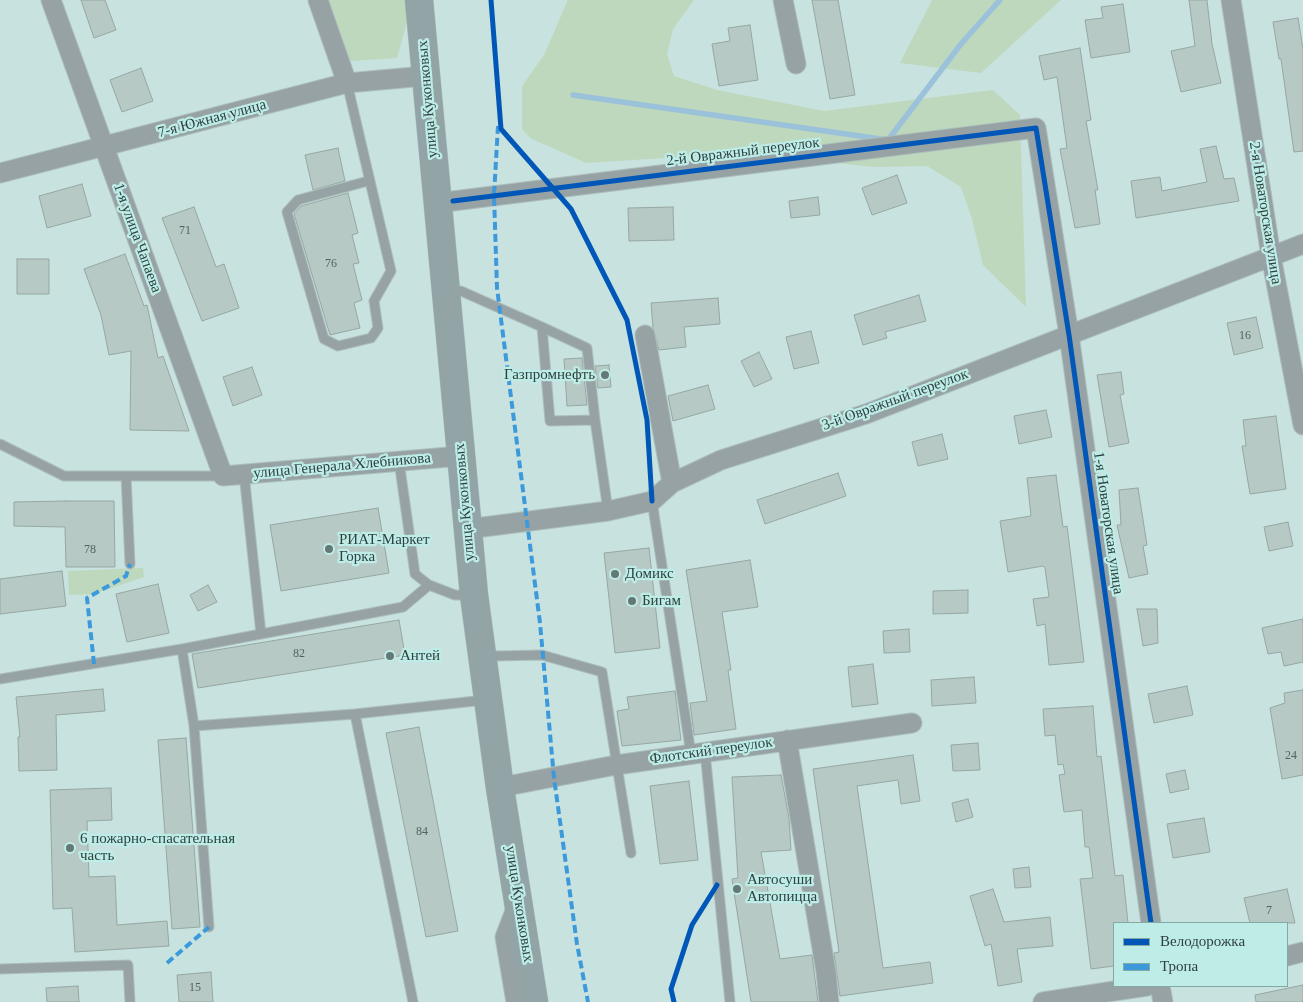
<!DOCTYPE html>
<html>
<head>
<meta charset="utf-8">
<style>
	body { margin:0 }
	#map { position:relative; width:1303px; height:1002px; overflow:hidden; background:#c8e2df; font-family:Georgia,serif }
	canvas { display:block }
	.legend { position:absolute; left:1113px; top:922px; width:175px; height:65px; box-sizing:border-box; background:#beece7; border:1px solid #84a8a4; margin:0; padding:6px 9px; list-style:none; font-size:15px; color:#2e413f }
	.legend li { display:flex; align-items:center; gap:10px; height:25px }
	.legend b { width:25px; border:1px solid #84a8a4 }
</style>
</head>
<body>
<div id="map">
<canvas width="1303" height="1002"></canvas>
<ul class="legend">
<li><b style="height:6px;background:#0057b8"></b>Велодорожка</li>
<li><b style="height:6px;background:#3c99da"></b>Тропа</li>
</ul>
</div>
<script>
const context = document.querySelector('canvas').getContext('2d');
context.lineJoin = 'round';
function paint(path, color) {
  context.fillStyle = color;
  context.fill(path, 'evenodd');
}
function shape(rows) {
  const path = new Path2D();
  for (const r of rows) {
    path.moveTo(r[0], r[1]);
    for (let i = 2; i < r.length; i += 2) path.lineTo(r[i], r[i + 1]);
  }
  return path;
}
function strokePath(path, color, width, dash) {
  context.strokeStyle = color;
  context.lineWidth = width;
  context.lineCap = dash ? 'butt' : 'round';
  context.setLineDash(dash || []);
  context.stroke(path);
}
function drawText(font, color, halo, rows, align = 'center') {
  context.font = font + ' Georgia,serif';
  context.lineWidth = 4.5;
  context.setLineDash([]);
  context.textBaseline = 'middle';
  context.strokeStyle = halo;
  context.fillStyle = color;
  for (const [text, x, y, turn = 0] of rows) {
    context.save();
    context.translate(x, y);
    context.rotate((+turn || 0) * Math.PI / 180);
    context.textAlign = isNaN(turn) ? turn : align;
    if (halo) context.strokeText(text, 0, 0);
    context.fillText(text, 0, 0);
    context.restore();
  }
}
const green = shape([
	[328,0,405,0,408,18,397,58,350,61],
	[568,0,694,0,673,29,667,54,674,76,717,90,824,111,993,90,1020,115,1026,307,983,265,972,219,961,187,927,166,874,167,743,153,586,163,530,138,522,129,522,86,544,55],
	[932,0,1061,0,981,73,900,63],
	[143,568,144,577,94,594,69,595,68,571]
]);
const stream = shape([
	[573,95,888,140,961,44,1000,0]
]);
const building = shape([
	[81,0,105,0,116,30,94,38,81,0],
	[812,0,838,0,855,95,830,99,812,0],
	[1189,0,1207,0,1212,44,1221,83,1181,92,1171,51,1195,46,1189,0],
	[1123,4,1130,52,1091,58,1085,20,1103,18,1101,7,1123,4],
	[1298,18,1303,49,1303,151,1294,152,1281,59,1279,59,1273,22,1298,18],
	[750,25,758,80,719,86,712,44,730,41,728,28,750,25],
	[1080,48,1091,120,1086,121,1098,190,1095,190,1100,224,1075,228,1060,149,1067,148,1057,77,1044,80,1039,56,1080,48],
	[141,68,153,101,122,112,110,80,141,68],
	[1216,146,1224,179,1234,178,1239,201,1136,218,1131,181,1160,177,1162,191,1207,182,1200,149,1216,146],
	[338,148,345,181,313,190,305,155,338,148],
	[897,175,907,203,872,215,862,188,897,175],
	[82,184,91,216,47,228,39,196,82,184],
	[348,193,358,233,352,235,359,263,353,264,362,300,354,303,360,328,330,335,294,214,301,206,348,193],
	[818,197,820,215,791,218,789,201,818,197],
	[194,207,216,267,224,264,239,308,202,321,162,218,194,207],
	[673,207,674,240,629,241,628,208,673,207],
	[125,254,144,306,147,305,158,358,163,356,189,431,130,430,131,351,109,355,101,315,84,269,125,254],
	[17,259,49,259,49,294,17,294,17,259],
	[919,295,926,321,885,332,887,338,863,345,854,315,919,295],
	[718,298,720,324,684,327,686,347,659,350,653,328,651,303,718,298],
	[1256,317,1263,348,1234,355,1227,323,1256,317],
	[811,331,819,363,794,369,786,337,811,331],
	[759,352,772,379,754,387,741,361,759,352],
	[582,358,587,405,567,406,564,359,582,358],
	[609,365,611,387,598,388,595,366,609,365],
	[252,367,262,395,233,406,223,377,252,367],
	[1121,372,1124,394,1120,395,1129,443,1109,447,1097,375,1121,372],
	[708,385,715,409,673,421,668,396,708,385],
	[1046,410,1052,437,1019,444,1014,416,1046,410],
	[1276,416,1286,489,1250,494,1242,446,1246,446,1243,420,1276,416],
	[942,434,948,459,918,466,912,442,942,434],
	[838,473,846,496,765,524,757,500,838,473],
	[1056,475,1063,527,1067,526,1084,662,1049,665,1045,624,1037,626,1033,599,1049,597,1045,568,1043,566,1008,572,1000,521,1031,516,1027,478,1056,475],
	[1138,488,1147,545,1143,546,1148,574,1129,578,1117,525,1121,525,1119,490,1138,488],
	[65,501,114,501,115,567,66,567,65,527,14,526,14,502,65,501],
	[378,508,389,573,281,591,270,525,378,508],
	[1288,522,1293,546,1269,551,1264,527,1288,522],
	[649,548,660,648,615,653,604,553,649,548],
	[750,560,758,607,722,612,731,670,728,670,736,729,694,735,690,703,707,701,686,570,750,560],
	[62,571,66,606,0,614,0,579,62,571],
	[158,584,169,633,127,642,116,594,158,584],
	[208,585,217,602,198,611,190,595,208,585],
	[968,590,968,613,933,614,933,591,968,590],
	[1137,609,1157,609,1158,643,1143,646,1137,609],
	[1303,619,1303,662,1284,666,1281,652,1268,654,1262,628,1303,619],
	[399,620,405,655,198,688,192,654,399,620],
	[909,629,910,652,884,653,883,631,909,629],
	[873,664,878,704,852,707,848,667,873,664],
	[974,677,976,703,932,706,931,680,974,677],
	[1187,686,1193,715,1154,723,1148,694,1187,686],
	[103,689,105,711,56,715,57,770,19,771,18,737,20,737,16,697,103,689],
	[1303,690,1303,775,1282,779,1270,708,1285,703,1284,693,1303,690],
	[675,691,681,740,622,746,617,711,629,709,627,697,675,691],
	[1093,706,1097,757,1101,756,1115,876,1123,875,1128,923,1114,923,1114,966,1091,969,1080,879,1093,878,1089,847,1085,847,1082,810,1064,812,1059,775,1065,774,1063,764,1058,765,1055,735,1045,736,1043,709,1093,706],
	[419,727,458,931,426,937,386,733,419,727],
	[186,738,200,927,172,929,158,740,186,738],
	[978,743,980,770,953,771,951,745,978,743],
	[913,755,920,801,901,804,898,780,857,786,883,968,930,962,933,983,840,996,834,953,839,952,813,769,913,755],
	[1185,770,1189,789,1170,793,1166,774,1185,770],
	[781,775,789,818,791,850,761,852,780,959,812,955,818,1002,751,1002,732,879,738,878,732,777,781,775],
	[689,781,698,860,660,864,650,786,689,781],
	[111,788,112,820,87,821,89,877,115,876,117,925,167,921,169,946,75,952,72,908,53,909,50,790,111,788],
	[968,799,973,817,956,822,952,803,968,799],
	[1204,818,1210,852,1173,858,1167,824,1204,818],
	[1029,867,1031,887,1015,888,1013,869,1029,867],
	[993,889,1004,922,1050,917,1053,946,1017,949,1022,982,998,986,991,944,985,946,970,896,993,889],
	[1287,889,1295,923,1250,923,1244,898,1287,889],
	[211,972,213,1002,179,1002,177,975,211,972],
	[1303,985,1303,1002,1256,1002,1255,995,1303,985],
	[78,986,79,1002,47,1002,46,988,78,986]
]);
const service = shape([
	[347,83,391,271,374,301,378,328,371,338,338,346,324,339,287,212,298,200,368,181],
	[461,291,542,327,550,421,595,420,608,511],
	[542,327,587,348,595,420],
	[0,444,64,476,223,476],
	[399,461,415,574,429,585,455,595,471,595],
	[244,474,261,634],
	[126,476,130,564],
	[652,501,691,754],
	[182,649,403,607,429,585],
	[495,656,542,655,602,672,631,853],
	[0,679,182,649,194,726,209,927],
	[355,714,413,1002],
	[194,726,355,714,485,700],
	[705,752,730,1002],
	[0,969,128,965,130,1002]
]);
const minor = shape([
	[51,0,223,476,461,456],
	[318,0,347,83],
	[783,0,796,64],
	[1231,0,1271,256,1303,425],
	[0,173,347,83,425,76],
	[453,201,1036,128,1069,335,1151,923],
	[645,335,672,483],
	[483,527,608,511,652,501,672,483,721,460,866,414,1303,244],
	[787,740,826,972,829,1002],
	[512,785,616,765,912,723],
	[1287,956,1303,952],
	[1160,986,1163,1002],
	[516,1002,505,937,517,906],
	[1043,1002,1147,986]
]);
const primary = shape([
	[419,0,474,595,500,788,534,1002]
]);
const quiet = shape([
	[498,126,494,195,497,288,540,623,554,778,577,944,588,1002],
	[94,664,87,598,126,576,130,564],
	[167,963,209,927]
]);
const cycleway = shape([
	[491,0,501,129,571,209,627,320,647,420,652,501],
	[453,201,1036,128,1069,335,1151,923],
	[674,1002,671,989,692,925,717,885]
]);
const markers = [
	[605,375,5,"#647977"],
	[329,549,5,"#647977"],
	[615,574,5,"#647977"],
	[632,601,5,"#647977"],
	[390,656,5,"#647977"],
	[70,848,5,"#647977"],
	[737,889,5,"#647977"]
];
const numberNames = [
	["71",185,231],
	["76",331,264],
	["16",1245,336],
	["78",90,550],
	["82",299,654],
	["24",1291,756],
	["84",422,832],
	["7",1269,911],
	["15",195,988]
];
const streetNames = [
	["улица Куконковых",428,99,-95],
	["7-я Южная улица",212,119,-15],
	["2-й Овражный переулок",743,152,-7],
	["2-я Новаторская улица",1265,213,81],
	["1-я улица Чапаева",137,238,70],
	["3-й Овражный переулок",895,400,-20],
	["улица Генерала Хлебникова",342,466,-5],
	["улица Куконковых",465,502,-95],
	["1-я Новаторская улица",1108,523,82],
	["Флотский переулок",711,751,-8],
	["улица Куконковых",519,904,81]
];
const poiNames = [
	["Газпромнефть",595,375,"right"],
	["РИАТ-Маркет",339,540],
	["Горка",339,557],
	["Домикс",625,574],
	["Бигам",642,601],
	["Антей",400,656],
	["6 пожарно-спасательная",80,839],
	["часть",80,856],
	["Автосуши",747,880],
	["Автопицца",747,897]
];
paint(green, '#bed8bd');
strokePath(stream, '#9bc2da', 5.5);
paint(building, '#b7c9c4');
strokePath(building, '#95a7a2', 1);
strokePath(service, '#acbfbd', 11);
strokePath(minor, '#acbfbd', 21);
strokePath(primary, '#acbfbd', 29);
strokePath(service, '#97a2a4', 9);
strokePath(minor, '#97a2a4', 19);
strokePath(primary, '#92a4a5', 28);
strokePath(quiet, '#3c99da', 4, [8, 4]);
strokePath(cycleway, '#0057b8', 5);
for (const [x, y, r, color] of markers) {
  const dot = new Path2D();
  dot.arc(x, y, r, 0, 2 * Math.PI);
  context.fillStyle = color;
  context.fill(dot);
  strokePath(dot, '#beece7', 2);
}
drawText('12px', '#516461', null, numberNames);
drawText('15px', '#2e413f', '#beece7', streetNames);
drawText('15px', '#2e413f', '#beece7', poiNames, 'left');
</script>
</body>
</html>
